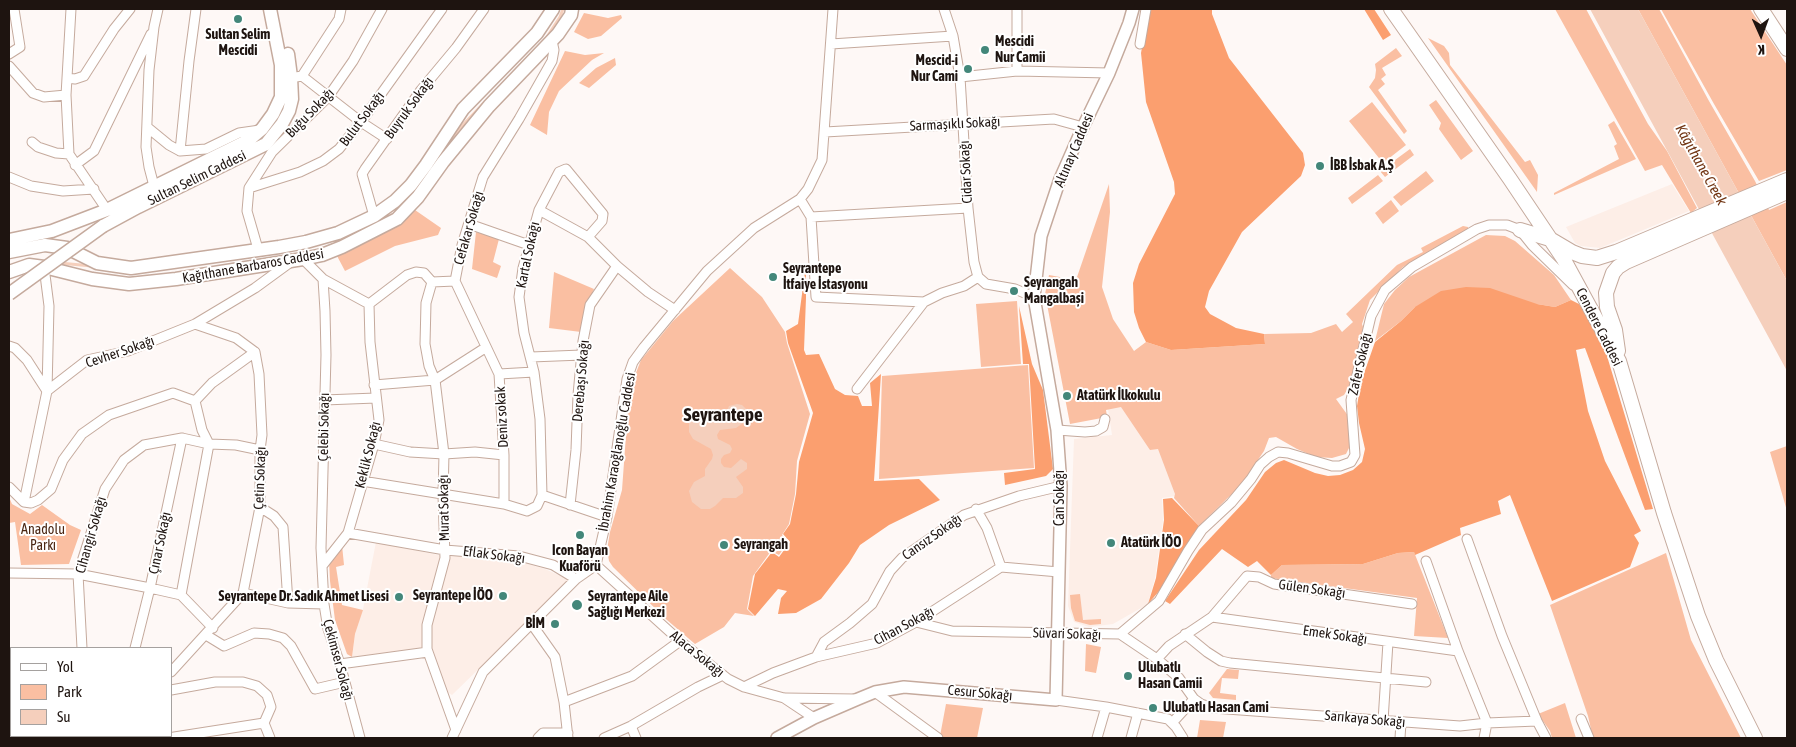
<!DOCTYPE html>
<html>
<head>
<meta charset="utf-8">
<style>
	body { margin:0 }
	#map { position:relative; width:1796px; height:747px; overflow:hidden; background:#fef8f6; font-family:"Asap Condensed",sans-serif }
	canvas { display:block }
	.frame { position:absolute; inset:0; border:10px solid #1e1410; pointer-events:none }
	.legend { position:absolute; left:10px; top:647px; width:162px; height:90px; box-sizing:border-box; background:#fff; border:1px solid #a5a19f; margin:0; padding:6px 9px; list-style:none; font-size:15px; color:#1e1410 }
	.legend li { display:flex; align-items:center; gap:10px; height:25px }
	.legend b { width:25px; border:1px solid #a5a19f }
	.north { position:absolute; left:1736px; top:10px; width:50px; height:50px; -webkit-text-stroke:4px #fff; paint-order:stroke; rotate:178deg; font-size:14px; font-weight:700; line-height:20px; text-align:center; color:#1e1410 }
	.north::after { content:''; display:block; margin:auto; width:18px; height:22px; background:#1e1410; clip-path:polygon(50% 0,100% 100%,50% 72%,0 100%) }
</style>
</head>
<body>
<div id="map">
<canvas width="1796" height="747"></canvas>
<div class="frame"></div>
<ul class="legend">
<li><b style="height:6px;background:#fff"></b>Yol</li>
<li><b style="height:14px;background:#fabfa2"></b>Park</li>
<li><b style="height:14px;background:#f5cfbc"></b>Su</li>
</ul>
<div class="north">K</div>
</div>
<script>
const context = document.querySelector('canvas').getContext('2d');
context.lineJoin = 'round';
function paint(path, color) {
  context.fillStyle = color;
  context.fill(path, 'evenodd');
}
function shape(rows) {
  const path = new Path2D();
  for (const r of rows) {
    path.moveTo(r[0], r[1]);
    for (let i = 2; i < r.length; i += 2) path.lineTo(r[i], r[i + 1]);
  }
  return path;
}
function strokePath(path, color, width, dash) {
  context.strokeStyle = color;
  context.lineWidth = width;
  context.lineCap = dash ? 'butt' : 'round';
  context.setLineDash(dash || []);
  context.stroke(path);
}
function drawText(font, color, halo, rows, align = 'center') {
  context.font = font + ' "Asap Condensed",sans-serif';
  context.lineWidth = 4;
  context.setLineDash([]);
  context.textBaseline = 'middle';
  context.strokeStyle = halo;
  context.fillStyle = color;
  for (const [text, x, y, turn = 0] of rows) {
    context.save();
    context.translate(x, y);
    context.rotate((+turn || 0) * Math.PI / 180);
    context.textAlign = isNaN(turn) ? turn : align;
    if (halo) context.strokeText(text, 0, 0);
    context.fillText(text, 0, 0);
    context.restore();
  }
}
const built = shape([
	[1672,184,1689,211,1600,248,1581,246,1575,243,1566,227],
	[1125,403,1169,458,1183,495,1162,498,1163,521,1155,578,1148,604,1113,624,1089,627,1074,622,1068,606,1074,439,1112,435,1108,409],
	[376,542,443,556,425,622,422,650,357,658,352,657,355,634,363,609],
	[451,554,507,558,545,569,570,580,452,695,446,691,432,650,431,625]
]);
const green = shape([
	[1555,9,1586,9,1629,89,1648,124,1667,151,1697,208,1691,213,1662,165,1645,171],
	[1638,9,1659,9,1709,101,1755,181,1769,210,1787,202,1787,281],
	[1661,9,1750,9,1787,65,1787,170,1759,181,1714,104],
	[584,13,608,18,621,15,622,18,601,36,588,39,574,32],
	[1428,38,1444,46,1449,53,1450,65,1525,162,1530,160,1538,175,1537,192],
	[1396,48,1402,56,1382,68,1386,75,1381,79,1385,84,1378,90,1407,131,1404,134,1369,87,1375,78,1376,70,1375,64],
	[565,51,585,55,604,53,592,60,559,91,549,112,547,135,530,125],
	[615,58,616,65,589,88,579,83,596,68],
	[1436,100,1473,151,1461,160,1439,129,1441,123,1429,105],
	[1372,102,1406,145,1383,163,1349,121],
	[1614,121,1636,159,1554,195,1554,193,1619,159,1614,146,1617,144,1608,125],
	[1410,149,1414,155,1385,177,1380,171],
	[1426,171,1434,181,1401,206,1393,197],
	[1378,175,1383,181,1352,204,1348,198],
	[1109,184,1110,212,1102,287,1113,319,1134,351,1146,342,1171,350,1265,344,1264,334,1311,333,1336,324,1342,332,1353,322,1346,314,1397,265,1423,252,1421,248,1463,226,1468,227,1468,229,1403,267,1370,300,1362,324,1363,327,1350,385,1344,395,1336,399,1349,417,1350,446,1346,454,1332,458,1316,457,1297,449,1276,437,1269,438,1264,451,1241,485,1199,526,1174,498,1175,494,1158,449,1150,450,1121,407,1106,410,1107,417,1070,424,1045,294,1049,275,1076,280],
	[1391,200,1399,211,1383,224,1375,213],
	[415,210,441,228,438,235,395,246,345,271,336,254,389,231],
	[476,232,499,239,493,262,501,266,497,278,472,269],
	[1486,235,1505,236,1515,241,1554,275,1571,300,1555,307,1537,304,1415,307,1401,321,1375,341,1384,304,1395,290,1409,277],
	[730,268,762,297,785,332,787,343,810,414,797,461,795,494,789,524,782,535,788,542,779,555,771,551,753,576,747,609,754,616,735,613,724,627,695,644,667,620,613,567,609,561,607,550,610,532,622,490,628,408,632,383,641,360,673,321],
	[554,272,594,289,585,309,581,332,549,328],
	[1017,301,1021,364,981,367,976,304],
	[1028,365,1034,468,879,479,882,376],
	[1787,446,1787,511,1770,452],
	[9,497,12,504,30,514,42,505,70,525,81,530,69,564,21,565,15,522,9,523],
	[342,545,344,565,336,567,342,605,363,610,355,634,352,657,347,654,335,620,330,581,329,561],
	[1414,552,1448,638,1414,636,1417,598,1271,578,1271,575,1282,565,1363,564,1398,553],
	[1666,553,1691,640,1741,738,1593,738,1588,716,1550,605],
	[1080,594,1083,620,1101,619,1101,624,1090,625,1075,621,1071,608,1070,595],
	[1086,644,1101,647,1096,673,1085,671],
	[1227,669,1239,670,1238,679,1222,678,1220,693,1236,695,1236,700,1213,698,1209,693],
	[1565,703,1576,738,1552,738,1550,731,1538,714],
	[946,704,983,708,977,738,944,738,940,736],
	[1200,720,1226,722,1223,738,1197,738]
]);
const forest = shape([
	[1149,9,1212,9,1212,14,1229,58,1303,153,1305,165,1301,176,1242,232,1209,291,1205,307,1210,314,1236,328,1264,334,1265,344,1171,350,1146,342,1139,328,1134,312,1133,283,1139,264,1175,194,1174,182,1146,102,1141,53],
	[1364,9,1374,9,1391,35,1383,40],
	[806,264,806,298,804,350,806,355,819,354,835,389,845,395,858,396,862,406,872,406,870,383,881,374,874,481,919,479,940,500,889,525,860,545,849,563,821,599,796,613,778,614,781,598,787,591,778,589,755,616,748,609,755,574,772,552,779,557,790,542,783,534,790,524,796,494,799,462,813,413,788,343,786,331,798,324],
	[1466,287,1490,288,1537,304,1555,307,1571,300,1579,304,1601,336,1653,509,1645,510,1585,348,1576,350,1588,411,1605,461,1641,531,1634,535,1639,543,1630,567,1552,601,1510,495,1498,501,1501,514,1460,528,1461,535,1415,555,1414,552,1398,553,1363,564,1282,565,1271,575,1257,561,1248,567,1222,549,1170,604,1165,601,1199,550,1246,500,1265,472,1276,463,1284,460,1315,473,1328,476,1340,475,1353,470,1362,462,1365,449,1359,423,1357,406,1361,382,1375,342,1401,321,1415,307,1441,291],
	[1019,306,1032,364,1043,390,1053,469,1046,476,1005,485,1004,473,1035,469,1029,364,1023,364],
	[1172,498,1199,526,1189,541,1166,583,1148,604,1156,578,1164,520,1163,499]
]);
const water = shape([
	[1590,9,1638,9,1787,281,1787,371],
	[737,404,742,405,746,409,748,415,746,421,736,428,720,430,717,435,718,439,730,445,732,449,730,453,724,455,721,459,721,463,724,467,731,468,741,459,747,463,747,469,736,477,743,487,743,493,736,498,723,498,715,506,710,509,701,509,692,502,689,491,694,482,705,476,705,469,712,459,713,455,711,449,693,439,689,432,689,423,692,418,698,413,704,412,723,415,726,413,729,406]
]);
const stream = shape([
	[547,37,560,17,563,9],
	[439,157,458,130,483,104],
	[381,218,394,209],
	[59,263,92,266]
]);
const minor = shape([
	[71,9,66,95,69,154,107,210],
	[944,9,953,36,960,77,968,208,974,262,978,277,986,284,1015,289,1034,297],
	[1017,9,1017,71],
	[831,44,953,36],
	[1140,44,1146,9],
	[9,54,20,47,14,9],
	[9,66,33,93,44,97,66,95],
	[302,76,361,122,387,139],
	[296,77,302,76,339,19,341,9],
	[960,77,1017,71,1109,73],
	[67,78,75,79,84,76,114,29,130,9],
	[147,127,169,145,180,151,206,149,239,133,260,130],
	[825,132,1054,119,1083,127],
	[32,142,38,147,56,153,69,154],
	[180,151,189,61,196,9],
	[75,165,94,151,151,34],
	[9,177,31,186,63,191,94,189],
	[154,186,149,167,146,147,149,70,154,27,158,9],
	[249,188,300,172,323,161,339,149,361,122,442,9],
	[800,199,811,217,816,297,924,302,942,293,964,286,978,277],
	[539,210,588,237,617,266,648,292,675,310],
	[374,216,362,174,365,169,421,90,456,48,484,9],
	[811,217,968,208],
	[469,224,529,245],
	[258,249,247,211,249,188,272,152,328,97,353,61,382,9],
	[303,259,323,279,325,311,326,355,321,548,324,604],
	[44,267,49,306,47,391],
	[323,279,369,304,407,275,416,272,424,273,432,282,455,281],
	[455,281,462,245,483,177,519,119,552,61,554,50,552,41],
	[455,281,499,374,504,455,504,504],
	[432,282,426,303,425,344,429,366,435,380,444,454,443,495,445,558,427,625,427,649,456,730],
	[9,346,15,348,27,360,47,391],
	[531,357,582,355],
	[499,374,534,372],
	[374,385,435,380,485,348],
	[857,389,924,302],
	[324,400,376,398],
	[195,401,212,383,255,352],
	[1057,430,1085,432,1096,431,1103,427,1105,419],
	[374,444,410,452,444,454,475,452,504,455],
	[362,481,504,504,527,511,537,506,542,495,607,517],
	[9,487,24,502,31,503,38,500,51,489,63,460,82,434,109,415,173,393,195,401,202,430,209,444],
	[542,495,540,419,534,372,524,333,519,297,523,268,539,210,559,172,566,169,603,214,602,221,588,237],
	[24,502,47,391,87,360,128,351,195,324,255,288,292,261],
	[570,505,576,450,578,395,583,341,590,305,617,266],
	[260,507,274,516,283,527,288,603,324,604,328,629,340,664,360,738],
	[976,509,987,528,1001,567],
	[348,533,445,550,519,556,553,565,576,579],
	[1467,539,1502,636,1537,721,1546,738],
	[1426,561,1458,651,1487,723,1484,738],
	[596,565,680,641,728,679,744,687,784,698,814,718],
	[322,566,348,533,374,444,379,420,370,342,369,304],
	[9,573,78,574,150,588,181,595,213,628],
	[243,593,288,603],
	[181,595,209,444],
	[1212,617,1458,651],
	[916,622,952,631,1120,634,1157,659,1179,678,1194,699,1201,704,1213,708,1460,726,1487,723,1537,721],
	[531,623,555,657,564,702,568,738],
	[1120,634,1159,601,1188,551,1202,530,1231,503,1251,479,1260,465,1269,457,1278,452,1288,453,1332,466,1340,466,1351,462,1355,455,1351,400,1371,316,1385,290,1412,267,1477,229,1489,225,1507,225,1520,230,1532,245,1573,285],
	[1185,634,1207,652,1221,661,1230,663,1426,682],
	[206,635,224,646,254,633,269,634,283,638,291,646,315,689,345,682],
	[82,648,78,574,105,489,124,460,144,445,182,438,209,444,236,445,260,450],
	[135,648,150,588,182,438],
	[816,657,824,642,850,623,872,604,890,571,902,558,964,515,1019,496,1061,486],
	[1157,659,1169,646,1212,617,1247,576,1259,577,1274,584,1412,604],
	[9,662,11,662],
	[340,664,428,652],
	[171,672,243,593,260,507,260,450,262,435,259,374,255,352,236,338,195,324],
	[744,687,773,673,816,657,877,643,916,622,1001,567,1059,572],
	[171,690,215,682,243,682,257,686,267,695,271,707,264,723],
	[875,692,938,738],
	[785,698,855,699],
	[1056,700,1106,707,1168,719,1176,727,1183,738],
	[564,702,632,676,680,641],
	[1581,719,1589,738],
	[1383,721,1388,642],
	[264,723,270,738],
	[1172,723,1194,699],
	[631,726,636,738],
	[9,731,10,738],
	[87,736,88,738],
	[158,736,166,738],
	[109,738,110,736],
	[168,738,264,723],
	[452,738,483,672,576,579,596,565,607,517,627,379,633,362,644,347,707,271,754,228,800,199,808,189,822,160,833,9],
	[538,738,543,733,568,733],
	[604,738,631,726,698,687,723,675],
	[1097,738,1106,707],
	[1131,738,1138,713],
	[1400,738,1401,723]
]);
const tertiary = shape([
	[777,738,814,718,858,699,875,692,904,687,1056,700,1061,486,1057,430,1034,297,1041,236,1060,179,1083,127,1109,73,1129,23,1133,9]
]);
const secondary = shape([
	[103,226,138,207,266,144,282,124,289,111,292,99,291,77,288,54],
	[9,240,52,231,107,210,249,140,262,129,273,114,281,97,281,65,270,9],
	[9,252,45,245,67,248,97,263,131,268,279,247,306,242,338,233,374,216,395,201,411,185,426,165,463,109,537,33,553,9],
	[9,272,29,265,44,267,92,279,129,284,176,279,303,259,322,255,342,247,397,219,418,197,443,162,489,106,558,34,571,15,572,9]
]);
const primary = shape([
	[1391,9,1510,179,1563,258,1619,361,1664,513,1698,616,1716,660,1755,738],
	[1761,9,1787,49],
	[1520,230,1550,239,1572,252,1582,256,1597,258,1616,252,1787,180],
	[1618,351,1615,330,1607,307,1606,293,1613,273,1618,267,1626,262,1787,192]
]);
const secondaryBridge = shape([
	[9,294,103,226]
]);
const markers = [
	[238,19,5,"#43877a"],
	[985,50,5,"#43877a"],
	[968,69,5,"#43877a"],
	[1320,166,5,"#43877a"],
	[773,277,5,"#43877a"],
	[1014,291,5,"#43877a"],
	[1067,396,5,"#43877a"],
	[580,535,5,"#43877a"],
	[1111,543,5,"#43877a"],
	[724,545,5,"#43877a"],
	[503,596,5,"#43877a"],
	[399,597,5,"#43877a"],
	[577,605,6,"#43877a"],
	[555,624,5,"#43877a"],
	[1128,676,5,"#43877a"],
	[1153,708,5,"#43877a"]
];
const poiNames = [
	["Sultan Selim",238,35,"center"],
	["Mescidi",238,51,"center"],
	["Mescidi",995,42],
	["Nur Camii",995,58],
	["Mescid-i",958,61,"right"],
	["Nur Cami",958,77,"right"],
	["İBB İsbak A.Ş",1330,166],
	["Seyrantepe",783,269],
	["İtfaiye İstasyonu",783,285],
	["Seyrangah",1024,283],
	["Mangalbași",1024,299],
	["Atatürk İlkokulu",1077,396],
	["Atatürk İÖO",1121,543],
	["Seyrangah",734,545],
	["Icon Bayan",580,551,"center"],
	["Kuaförü",580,567,"center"],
	["Seyrantepe İÖO",493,596,"right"],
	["Seyrantepe Dr. Sadık Ahmet Lisesi",389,597,"right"],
	["Seyrantepe Aile",588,597],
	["Sağlığı Merkezi",588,613],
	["BİM",545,624,"right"],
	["Ulubatlı",1138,668],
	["Hasan Camii",1138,684],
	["Ulubatlı Hasan Cami",1163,708]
];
const streetNames = [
	["Buyruk Sokağı",409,108,-54],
	["Buğu Sokağı",310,113,-46],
	["Bulut Sokağı",362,119,-53],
	["Sarmaşıklı Sokağı",955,124,-3],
	["Altınay Caddesi",1074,150,-67],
	["Cidar Sokağı",966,172,-93],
	["Sultan Selim Caddesi",197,178,-26],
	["Cefakar Sokağı",469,228,-74],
	["Kartal Sokağı",528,255,-78],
	["Kağıthane Barbaros Caddesi",253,266,-10],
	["Cendere Caddesi",1599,327,63],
	["Cevher Sokağı",120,352,-19],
	["Zafer Sokağı",1360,364,-77],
	["Derebaşı Sokağı",581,381,-85],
	["Deniz sokak",502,417,-93],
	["Çelebi Sokağı",324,427,-89],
	["İbrahim Karaoğlanoğlu Caddesi",617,452,-80],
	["Keklik Sokağı",368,455,-76],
	["Çetin Sokağı",260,478,-88],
	["Can Sokağı",1060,498,-90],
	["Murat Sokağı",444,508,-91],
	["Cihangir Sokağı",91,535,-74],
	["Cansız Sokağı",932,537,-35],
	["Çınar Sokağı",160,543,-78],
	["Eflak Sokağı",494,555,7],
	["Gülen Sokağı",1312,589,8],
	["Cihan Sokağı",904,626,-28],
	["Süvari Sokağı",1067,634,2],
	["Emek Sokağı",1335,635,8],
	["Alaca Sokağı",697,654,39],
	["Çekimser Sokağı",338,660,75],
	["Cesur Sokağı",980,693,5],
	["Sarıkaya Sokağı",1365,719,5]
];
const parkNames = [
	["Anadolu",43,530],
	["Parkı",43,546]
];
const waterNames = [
	["Kâğıthane Creek",1701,165,61]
];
const districtNames = [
	["Seyrantepe",723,415]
];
paint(built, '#fdeee7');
paint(green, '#fabfa2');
paint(forest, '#fb9f6f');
paint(water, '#f5cfbc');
strokePath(stream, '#f5cfbc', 3);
strokePath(minor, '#c5aa9d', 11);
strokePath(tertiary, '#c5aa9d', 14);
strokePath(secondary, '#c5aa9d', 15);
strokePath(primary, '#c5aa9d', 16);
strokePath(minor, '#fff', 9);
strokePath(tertiary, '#fff', 11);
strokePath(secondary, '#fff', 12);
strokePath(primary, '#fff', 14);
strokePath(secondaryBridge, '#c5aa9d', 15, []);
strokePath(secondaryBridge, '#fff', 12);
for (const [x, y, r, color] of markers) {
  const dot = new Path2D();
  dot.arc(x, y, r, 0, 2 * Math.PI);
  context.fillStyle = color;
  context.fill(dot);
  strokePath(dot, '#fff', 2);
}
drawText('bold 14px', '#1e1410', '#fff', poiNames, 'left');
drawText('14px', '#1e1410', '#fff', streetNames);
drawText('14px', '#4b2713', '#fff', parkNames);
drawText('italic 15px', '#723715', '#fff', waterNames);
drawText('bold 19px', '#1e1410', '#fff', districtNames);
</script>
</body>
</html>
